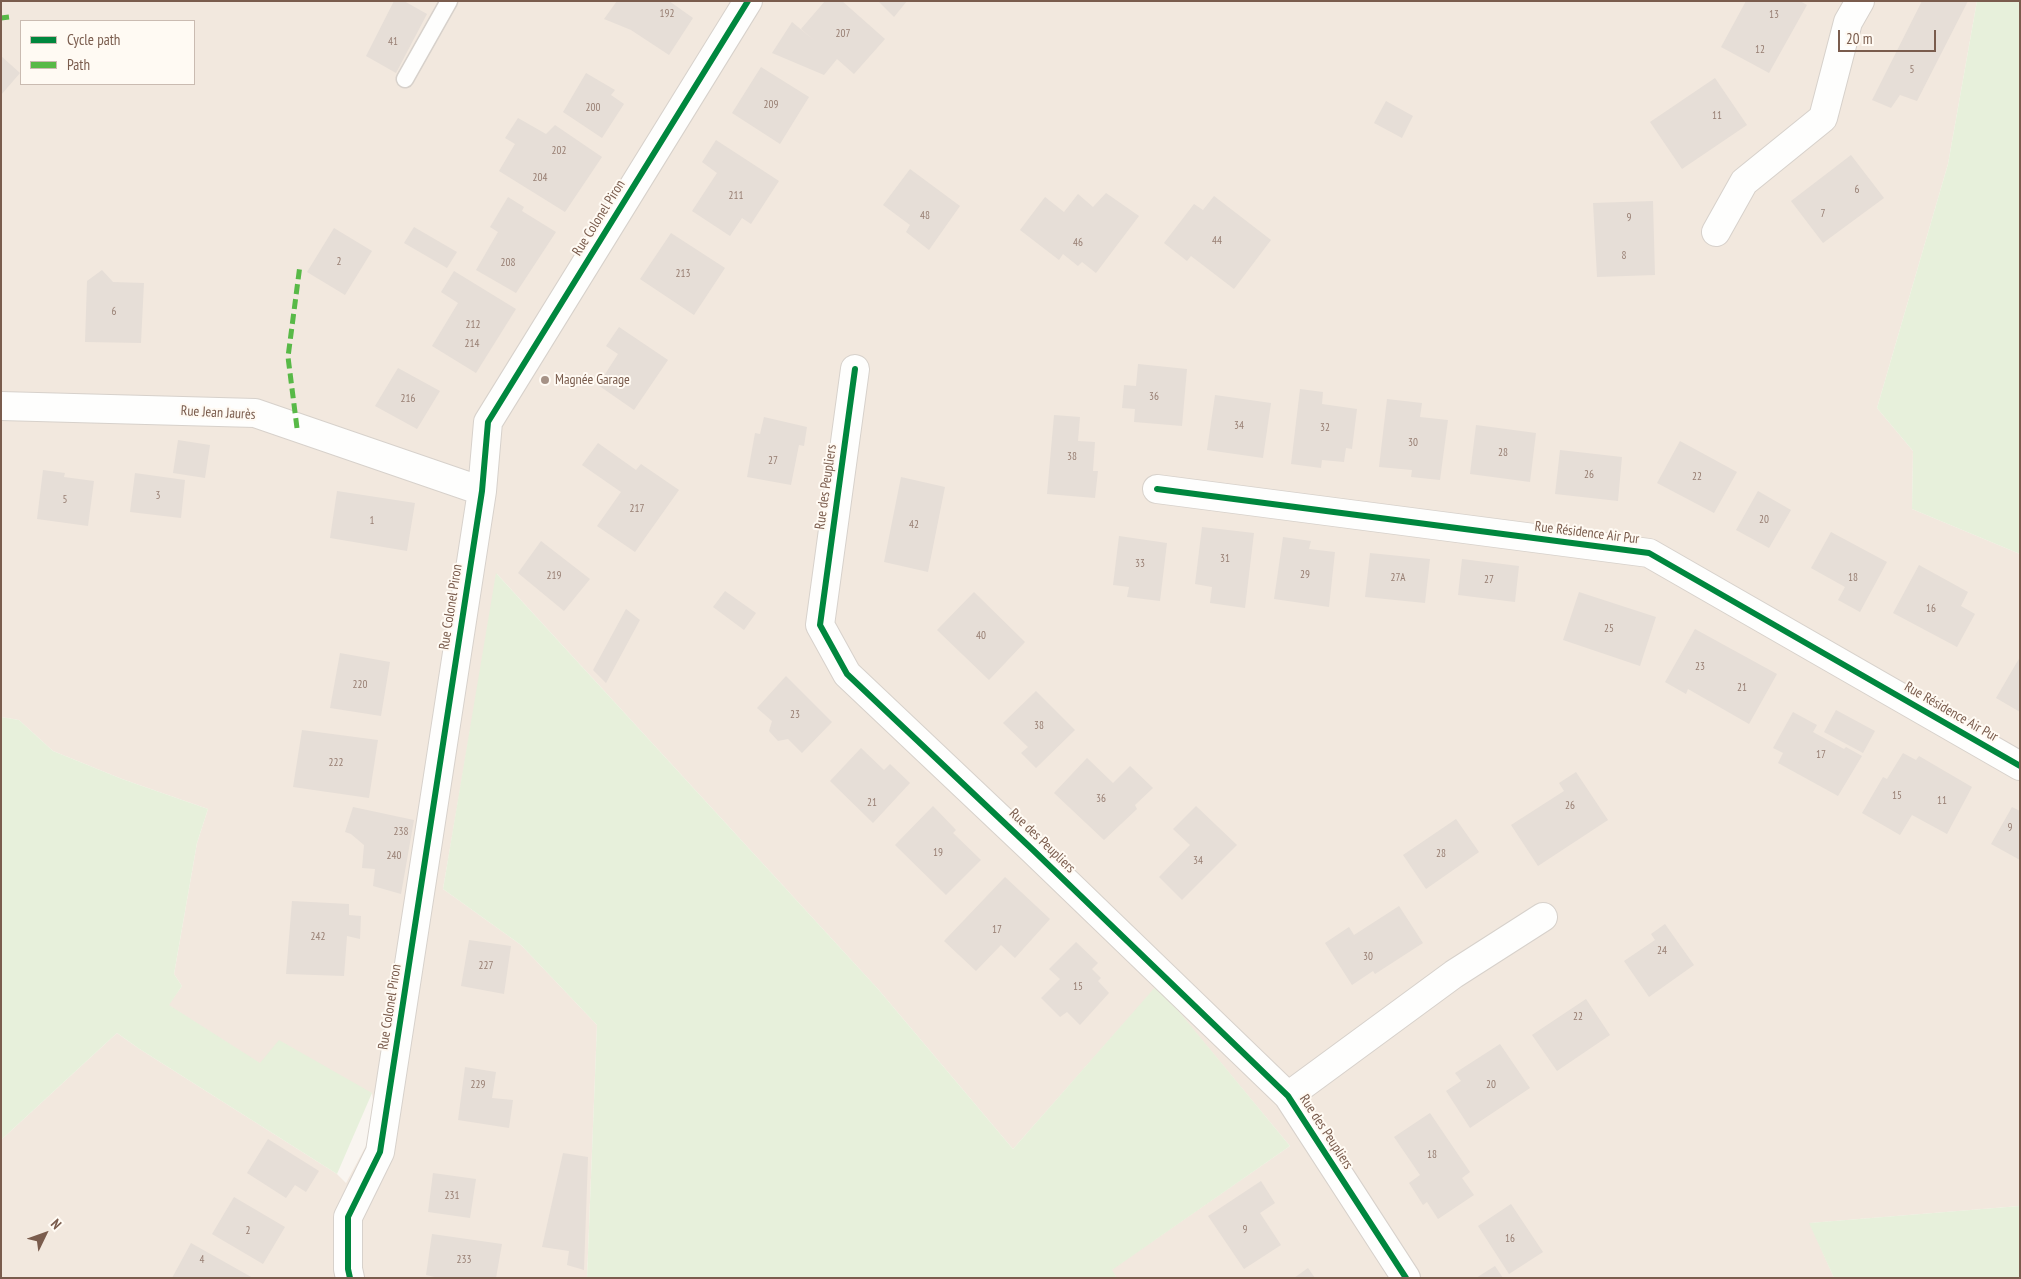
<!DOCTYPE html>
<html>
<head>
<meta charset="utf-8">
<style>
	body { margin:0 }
	#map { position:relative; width:2021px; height:1279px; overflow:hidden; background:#f9f5f0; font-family:"PT Sans Narrow",sans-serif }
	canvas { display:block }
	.frame { position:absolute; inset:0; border:2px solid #7a5c4d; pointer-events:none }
	.legend { position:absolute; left:20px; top:20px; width:175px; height:65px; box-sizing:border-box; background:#fffaf3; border:1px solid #cabbb1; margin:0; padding:6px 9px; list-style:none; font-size:15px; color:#7a5c4d }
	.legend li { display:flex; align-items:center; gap:10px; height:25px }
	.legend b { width:25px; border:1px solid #cabbb1 }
	.north { position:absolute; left:20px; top:1209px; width:50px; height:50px; -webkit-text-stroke:4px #fffaf3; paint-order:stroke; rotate:48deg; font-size:14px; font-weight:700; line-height:20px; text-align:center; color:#7a5c4d }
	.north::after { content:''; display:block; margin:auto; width:18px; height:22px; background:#7a5c4d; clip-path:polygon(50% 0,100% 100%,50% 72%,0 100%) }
	.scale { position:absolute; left:1838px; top:30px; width:98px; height:22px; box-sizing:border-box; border:2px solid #7a5c4d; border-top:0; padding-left:6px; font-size:15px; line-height:18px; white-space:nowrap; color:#7a5c4d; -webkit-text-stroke:4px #fffaf3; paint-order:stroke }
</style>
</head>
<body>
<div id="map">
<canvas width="2021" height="1279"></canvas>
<div class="frame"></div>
<ul class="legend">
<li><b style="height:6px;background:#00873e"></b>Cycle path</li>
<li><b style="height:6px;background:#58b947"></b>Path</li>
</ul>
<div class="north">N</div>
<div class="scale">20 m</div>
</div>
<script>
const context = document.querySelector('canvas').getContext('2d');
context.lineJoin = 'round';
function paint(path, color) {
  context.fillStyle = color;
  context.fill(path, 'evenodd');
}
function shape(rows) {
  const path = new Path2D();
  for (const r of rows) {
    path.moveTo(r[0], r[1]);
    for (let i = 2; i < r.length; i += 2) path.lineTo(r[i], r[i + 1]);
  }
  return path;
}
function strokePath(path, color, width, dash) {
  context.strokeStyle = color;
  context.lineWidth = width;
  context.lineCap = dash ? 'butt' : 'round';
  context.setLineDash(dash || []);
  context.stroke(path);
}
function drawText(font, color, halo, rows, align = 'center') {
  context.font = font + ' "PT Sans Narrow",sans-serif';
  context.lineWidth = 4;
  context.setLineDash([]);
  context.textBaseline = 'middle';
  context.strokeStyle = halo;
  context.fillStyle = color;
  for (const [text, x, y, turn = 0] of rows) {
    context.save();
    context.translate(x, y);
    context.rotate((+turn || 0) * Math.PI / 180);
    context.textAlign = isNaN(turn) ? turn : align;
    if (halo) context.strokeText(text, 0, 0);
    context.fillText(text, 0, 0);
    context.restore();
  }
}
const residential = shape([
	[1,1,1977,1,1948,164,1877,408,1913,451,1912,509,2020,554,2020,1206,1810,1223,1834,1278,1117,1278,1111,1270,1290,1146,1157,986,1013,1149,878,989,497,574,443,889,521,945,597,1025,587,1278,1,1278,1,1140,117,1033,138,1048,337,1174,346,1183,377,1125,372,1093,260,1064,168,1005,182,986,174,974,197,843,208,809,122,779,53,751,19,720,1,717],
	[21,21,194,21,194,84,21,84]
]);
const green = shape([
	[1977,1,2020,1,2020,554,1912,509,1913,451,1877,408,1948,164],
	[496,573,878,989,1013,1149,1157,985,1290,1146,1112,1270,1117,1278,587,1278,597,1025,521,945,443,889],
	[1,717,19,720,53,751,122,779,208,809,197,843,174,974,182,986,169,1005,260,1063,279,1040,372,1093,337,1174,138,1048,117,1033,1,1140],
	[2020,1206,2020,1278,1834,1278,1809,1223]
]);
const building = shape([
	[394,1,404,1,427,14,396,73,366,56],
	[617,1,669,1,693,18,669,55,631,30,604,19],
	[825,1,842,1,885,39,854,74,837,59,824,75,772,53,792,22,815,41,801,29],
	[878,1,907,1,894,17],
	[1746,1,1800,1,1807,5,1769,73,1721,47],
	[1922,1,1968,1,1917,101,1900,95,1891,108,1872,100],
	[1,56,20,73,1,95],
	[761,67,809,97,780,144,732,113],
	[586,73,615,90,611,95,624,104,602,138,563,112],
	[1715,78,1747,125,1682,169,1650,122],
	[1386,101,1413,116,1402,138,1374,123],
	[518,118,546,134,555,125,602,157,565,212,499,171,515,144,505,138],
	[716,140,779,181,751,224,742,218,730,236,692,211,717,173,702,162],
	[1851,155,1884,198,1823,243,1791,201],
	[910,169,960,206,929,250,906,232,910,225,883,205],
	[1106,193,1139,216,1096,273,1082,262,1078,266,1063,254,1059,260,1020,230,1045,197,1064,212,1078,194,1093,207],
	[1214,196,1271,240,1234,289,1191,256,1187,261,1164,243,1194,204,1203,210],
	[508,197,524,207,522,211,556,232,516,293,476,270,498,232,490,227],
	[1653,201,1655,275,1597,277,1593,203],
	[414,227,457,252,447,268,404,243],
	[334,228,372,251,345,295,307,272],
	[671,233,725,268,694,315,640,279],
	[102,270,113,282,144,283,141,343,85,342,87,281],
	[454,271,516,309,476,373,432,346,458,303,441,292],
	[619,327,668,360,634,410,598,385,618,354,606,346],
	[1138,364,1187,369,1182,426,1134,422,1135,409,1122,408,1124,385,1136,386],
	[398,368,440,391,417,429,375,406],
	[1300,389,1323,392,1322,404,1357,409,1352,449,1346,448,1344,462,1322,460,1321,468,1291,464],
	[1215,395,1271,403,1263,458,1207,450],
	[1387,399,1422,403,1420,417,1448,420,1440,480,1411,477,1412,470,1379,467],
	[1054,415,1080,417,1078,441,1095,442,1093,471,1098,471,1095,498,1047,494],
	[764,417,807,427,804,446,799,445,791,485,747,477,755,433,760,434],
	[1476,425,1536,433,1530,482,1470,474],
	[178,440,210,445,205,478,173,473],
	[1680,441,1737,472,1714,513,1657,483],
	[598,443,636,470,641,464,679,490,635,552,597,526,621,492,582,465],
	[1560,450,1622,457,1618,501,1555,494],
	[43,470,65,473,64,477,94,481,88,526,37,519],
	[135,473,185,480,181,518,130,512],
	[901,477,945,487,928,572,884,562],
	[337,491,415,503,407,551,330,538],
	[1758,491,1791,510,1769,548,1736,530],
	[1202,527,1254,533,1245,608,1210,603,1212,587,1195,584],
	[1831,532,1887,562,1860,612,1838,600,1845,587,1811,568],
	[1119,536,1167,543,1160,601,1127,597,1129,587,1113,585],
	[1283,537,1311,541,1309,549,1335,552,1329,607,1274,599],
	[541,541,590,579,564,611,518,573],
	[1370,553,1430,559,1425,603,1365,597],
	[1462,559,1519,566,1515,602,1458,595],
	[1919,565,1968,592,1961,606,1975,614,1957,647,1893,613],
	[725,591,756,613,744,630,713,607],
	[974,592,1025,642,989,680,937,630],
	[1579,592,1656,617,1640,666,1563,640],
	[626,609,640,620,606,683,593,670],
	[1695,629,1777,674,1749,724,1688,689,1686,694,1665,682],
	[340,653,390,662,381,716,330,708],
	[2020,657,2020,712,1996,698],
	[786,676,832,722,802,753,788,739,778,741,769,731,772,721,757,708],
	[1036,691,1075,730,1036,768,1021,753,1028,747,1003,723],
	[1836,710,1875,731,1863,753,1824,732],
	[1793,712,1817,725,1813,732,1844,749,1846,747,1862,756,1838,796,1778,763,1783,753,1773,748],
	[302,730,378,740,369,798,293,787],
	[861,748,884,770,890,764,910,783,873,823,830,781],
	[1903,753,1916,760,1919,756,1972,787,1947,834,1912,815,1900,835,1862,813,1883,777,1887,779],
	[1087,758,1113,783,1130,766,1153,788,1135,805,1137,809,1104,840,1054,793],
	[1576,772,1608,820,1538,866,1511,825,1564,791,1559,783],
	[933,806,956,830,953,833,981,860,946,895,895,845],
	[1196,806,1237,845,1182,900,1159,877,1190,845,1173,829],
	[353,807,414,820,401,894,373,886,375,869,362,868,364,845,351,834,345,832],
	[2012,807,2020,811,2020,860,1991,844],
	[1456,819,1479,852,1426,889,1403,855],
	[1005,877,1050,919,1015,958,1001,945,976,971,944,941],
	[292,901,349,904,349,915,361,916,360,939,347,936,344,976,286,974],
	[1399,906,1423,943,1375,974,1373,971,1352,985,1325,943,1349,927,1354,935],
	[1665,924,1694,965,1649,997,1624,961,1655,940,1651,934],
	[469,940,511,946,504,994,461,986],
	[1076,942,1098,963,1092,969,1101,978,1098,981,1109,993,1080,1025,1067,1012,1060,1017,1041,998,1060,979,1049,969],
	[1586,999,1610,1035,1557,1071,1532,1035],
	[1500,1044,1530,1088,1470,1128,1446,1091,1461,1081,1455,1073],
	[465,1067,496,1072,492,1098,513,1100,509,1128,458,1120],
	[1430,1113,1470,1172,1462,1178,1474,1195,1438,1219,1427,1202,1423,1205,1409,1183,1420,1175,1394,1137],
	[268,1139,319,1171,306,1192,295,1185,286,1198,247,1173],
	[563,1153,588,1157,584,1270,567,1265,569,1251,542,1247],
	[433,1173,476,1179,470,1218,428,1212],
	[1261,1181,1275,1203,1260,1213,1281,1245,1244,1269,1208,1216],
	[234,1197,285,1227,263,1264,212,1234],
	[1511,1204,1543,1252,1509,1274,1478,1226],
	[432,1234,502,1244,496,1278,439,1278,426,1275],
	[191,1243,253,1278,172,1278],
	[1495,1266,1503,1278,1476,1278],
	[1308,1268,1315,1278,1294,1278]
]);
const lane = shape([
	[405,79,449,1]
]);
const street = shape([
	[1716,232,1744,182,1823,118,1848,22,1860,1],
	[855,369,820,625,847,674,1033,850,1288,1096,1406,1278],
	[1,406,255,413,482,491],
	[1157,489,1649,553,2020,766],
	[1288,1096,1454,974,1543,917],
	[350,1278,348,1269,348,1217,380,1152,482,491,488,422,748,1]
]);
const quiet = shape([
	[1,18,9,17],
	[297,428,288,357,300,265]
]);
const cycleway = shape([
	[855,369,820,625,847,674,1033,850,1288,1096,1406,1278],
	[1157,489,1649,553,2020,766],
	[350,1278,348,1269,348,1217,380,1152,482,491,488,422,748,1]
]);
const markers = [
	[545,380,5,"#a69286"]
];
const numberNames = [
	["192",667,14],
	["13",1774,15],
	["207",843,34],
	["41",393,42],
	["12",1760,50],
	["5",1912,70],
	["209",771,105],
	["200",593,108],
	["11",1717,116],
	["202",559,151],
	["204",540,178],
	["6",1857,190],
	["211",736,196],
	["7",1823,214],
	["48",925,216],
	["9",1629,218],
	["44",1217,241],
	["46",1078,243],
	["8",1624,256],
	["2",339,262],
	["208",508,263],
	["213",683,274],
	["6",114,312],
	["212",473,325],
	["214",472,344],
	["36",1154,397],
	["216",408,399],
	["34",1239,426],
	["32",1325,428],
	["30",1413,443],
	["28",1503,453],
	["38",1072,457],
	["27",773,461],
	["26",1589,475],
	["22",1697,477],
	["3",158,496],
	["5",65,500],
	["217",637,509],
	["20",1764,520],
	["1",372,521],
	["42",914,525],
	["31",1225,559],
	["33",1140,564],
	["29",1305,575],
	["219",554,576],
	["27A",1398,578],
	["18",1853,578],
	["27",1489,580],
	["16",1931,609],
	["25",1609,629],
	["40",981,636],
	["23",1700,667],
	["220",360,685],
	["21",1742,688],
	["23",795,715],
	["38",1039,726],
	["17",1821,755],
	["222",336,763],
	["15",1897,796],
	["36",1101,799],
	["11",1942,801],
	["21",872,803],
	["26",1570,806],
	["9",2010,828],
	["238",401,832],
	["19",938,853],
	["28",1441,854],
	["240",394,856],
	["34",1198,861],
	["17",997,930],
	["242",318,937],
	["24",1662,951],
	["30",1368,957],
	["227",486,966],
	["15",1078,987],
	["22",1578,1017],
	["229",478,1085],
	["20",1491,1085],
	["18",1432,1155],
	["231",452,1196],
	["9",1245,1230],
	["2",248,1231],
	["16",1510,1239],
	["4",202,1260],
	["233",464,1260]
];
const streetNames = [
	["Rue Colonel Piron",599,218,-58],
	["Rue Jean Jaurès",218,413,3],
	["Rue des Peupliers",826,487,-82],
	["Rue Résidence Air Pur",1587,533,7],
	["Rue Colonel Piron",451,607,-81],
	["Rue Résidence Air Pur",1951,712,30],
	["Rue des Peupliers",1042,841,44],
	["Rue Colonel Piron",390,1007,-81],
	["Rue des Peupliers",1326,1132,57]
];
const poiNames = [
	["Magnée Garage",555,380]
];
paint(residential, '#f2e8de');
paint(green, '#e7f0db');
paint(building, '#e6ded7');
strokePath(lane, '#d7d1cb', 19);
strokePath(street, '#d7d1cb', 30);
strokePath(lane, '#fefefd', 16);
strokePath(street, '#fefefd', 28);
strokePath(quiet, '#58b947', 5, [10, 5]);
strokePath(cycleway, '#00873e', 6);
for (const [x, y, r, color] of markers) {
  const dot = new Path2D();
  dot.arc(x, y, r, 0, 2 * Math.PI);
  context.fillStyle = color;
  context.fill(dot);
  strokePath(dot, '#fffaf3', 2);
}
drawText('11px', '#977e72', null, numberNames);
drawText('14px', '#7a5c4d', '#fffaf3', streetNames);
drawText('14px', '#7a5c4d', '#fffaf3', poiNames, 'left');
</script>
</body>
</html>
